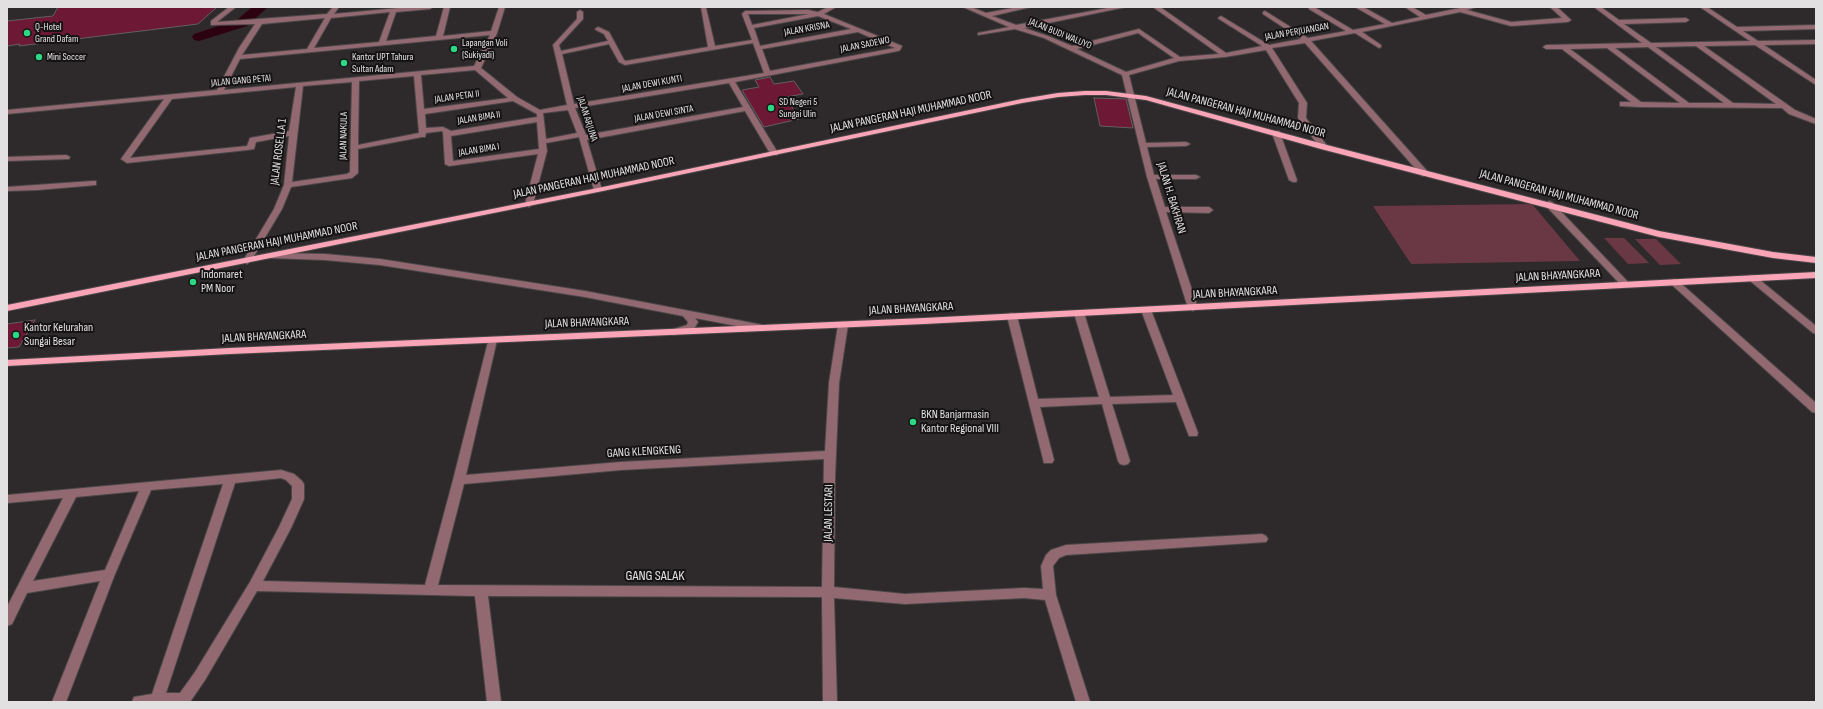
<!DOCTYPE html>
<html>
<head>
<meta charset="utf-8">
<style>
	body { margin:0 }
	#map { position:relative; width:1823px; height:709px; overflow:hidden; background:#2e2a2b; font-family:"Sofia Sans Condensed",sans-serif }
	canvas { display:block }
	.frame { position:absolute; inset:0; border:8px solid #e3e0e1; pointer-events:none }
</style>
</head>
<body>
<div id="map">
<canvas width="1823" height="709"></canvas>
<div class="frame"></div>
</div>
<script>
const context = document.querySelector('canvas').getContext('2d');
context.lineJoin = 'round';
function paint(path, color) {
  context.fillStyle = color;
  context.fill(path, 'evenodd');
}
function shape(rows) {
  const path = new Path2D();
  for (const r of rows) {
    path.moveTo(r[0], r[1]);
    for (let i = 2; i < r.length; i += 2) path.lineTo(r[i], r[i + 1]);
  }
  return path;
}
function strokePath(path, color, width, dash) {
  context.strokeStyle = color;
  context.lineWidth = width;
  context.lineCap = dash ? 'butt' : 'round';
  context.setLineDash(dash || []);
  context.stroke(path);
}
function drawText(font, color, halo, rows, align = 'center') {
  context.font = font + ' "Sofia Sans Condensed",sans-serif';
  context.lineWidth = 4;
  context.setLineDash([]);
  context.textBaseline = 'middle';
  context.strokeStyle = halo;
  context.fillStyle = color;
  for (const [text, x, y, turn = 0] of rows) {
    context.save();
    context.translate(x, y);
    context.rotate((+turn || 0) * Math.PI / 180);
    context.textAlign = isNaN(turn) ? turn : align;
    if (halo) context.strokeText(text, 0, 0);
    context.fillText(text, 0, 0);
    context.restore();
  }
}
const green = shape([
	[1532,204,1580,261,1411,264,1373,206],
	[1604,238,1624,238,1649,263,1628,264],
	[1635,239,1656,239,1681,264,1660,265]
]);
const river = shape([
	[252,7,268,7,247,26,199,41,194,40,192,37,194,34,237,20,252,7]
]);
const building = shape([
	[58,7,217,7,198,24,19,46,20,44,7,46,7,21,53,16,58,7],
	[770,77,774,84,794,81,803,94,786,97,799,119,764,127,742,90,759,87,755,80,770,77],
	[1094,98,1126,99,1133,128,1100,126,1094,98],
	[35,320,19,347,7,348,7,324,35,320]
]);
const minor = shape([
	[229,7,236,7,217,22,327,14,333,7,339,7,334,14,409,7,433,7,430,9,396,12,386,41,436,36,444,7,450,7,443,36,491,31,499,7,505,7,497,33,481,68,517,97,540,110,567,105,553,45,577,19,577,12,580,10,583,12,583,19,559,45,561,51,608,41,604,34,596,30,595,29,598,27,609,32,624,60,626,61,708,47,701,7,706,8,715,46,752,40,742,14,745,11,808,10,818,12,828,7,836,7,824,14,902,46,900,50,898,51,735,82,778,153,777,155,771,155,745,111,587,140,602,190,598,192,594,190,579,137,546,143,547,151,533,204,529,207,525,204,538,154,449,166,445,164,443,132,442,131,426,133,425,137,422,137,358,149,358,173,352,178,291,187,282,209,251,261,247,264,243,261,274,209,284,185,289,136,256,142,254,149,247,150,127,163,121,159,164,99,7,114,7,110,217,90,239,48,255,24,211,25,211,21,229,7],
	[390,12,379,42,314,48,331,18,390,12],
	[748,14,809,14,752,25,748,14],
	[818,16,851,29,760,46,754,28,818,16],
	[325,18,307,49,242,55,262,24,325,18],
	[858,32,895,48,770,71,762,49,858,32],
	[490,35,474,66,224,90,240,59,490,35],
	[753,43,764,73,574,104,562,54,609,44,619,62,625,65,753,43],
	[475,70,508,98,424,109,421,75,475,70],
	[414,76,419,133,358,145,359,81,414,76],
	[352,82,350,172,347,174,292,182,303,86,352,82],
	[729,83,743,107,586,135,575,108,729,83],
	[296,87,289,131,250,138,247,146,130,158,172,99,296,87],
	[513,101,537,114,537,117,451,131,443,127,426,128,425,114,513,101],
	[568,110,577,133,546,139,543,113,568,110],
	[537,122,539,149,453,161,451,136,537,122],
	[963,7,971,7,986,13,1018,7,1031,7,992,16,1016,25,1113,7,1126,7,1024,28,1048,36,1072,46,1139,29,1180,57,1219,54,1153,7,1160,7,1226,53,1262,46,1219,19,1218,18,1221,16,1269,45,1301,39,1263,14,1263,12,1265,11,1308,38,1346,31,1309,9,1309,7,1314,7,1353,30,1385,24,1355,7,1363,7,1392,23,1420,17,1405,7,1412,7,1426,15,1465,7,1476,7,1467,10,1511,22,1562,18,1550,7,1557,7,1571,20,1568,22,1511,26,1460,12,1362,32,1381,45,1381,47,1379,48,1355,33,1311,41,1428,172,1429,174,1425,176,1422,176,1305,43,1272,48,1307,103,1306,118,1328,147,1324,149,1321,149,1298,118,1299,103,1266,50,1225,57,1179,61,1129,75,1146,143,1186,142,1190,144,1186,146,1147,147,1154,175,1196,175,1200,177,1196,179,1156,179,1165,207,1209,207,1213,210,1209,213,1166,212,1198,308,1193,311,1188,308,1147,177,1122,75,1044,38,1015,29,978,35,978,33,1009,27,963,7],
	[1138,33,1174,58,1126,72,1077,49,1138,33],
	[1594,7,1601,7,1619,20,1686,18,1689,20,1686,22,1624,24,1651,43,1750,41,1700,7,1707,7,1737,27,1816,25,1816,29,1743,31,1758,41,1816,40,1816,44,1764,45,1816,80,1816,85,1755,45,1704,46,1795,110,1816,119,1816,124,1789,114,1782,108,1640,107,1620,106,1620,102,1631,102,1562,49,1546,49,1543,47,1546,45,1642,43,1594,7],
	[1696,46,1776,104,1733,103,1656,47,1696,46],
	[1648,47,1724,103,1689,103,1615,48,1648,47],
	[1607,48,1680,103,1641,102,1570,49,1607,48],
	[1273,131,1279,131,1280,133,1297,180,1296,182,1293,182,1289,180,1272,133,1273,131],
	[66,155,70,157,69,159,7,161,7,157,66,155],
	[93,181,96,181,96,185,38,190,7,191,7,187,93,181],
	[1549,201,1552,202,1629,283,1631,285,1629,287,1623,287,1546,206,1545,204,1549,201],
	[271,253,325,254,380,259,585,291,763,325,768,328,763,331,695,318,698,322,694,329,674,335,671,334,669,332,671,330,687,325,688,322,683,316,585,297,380,265,325,260,268,258,267,256,271,253],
	[1752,275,1755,276,1816,326,1816,334,1813,333,1749,280,1747,278,1749,276,1752,275],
	[1674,279,1677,280,1816,403,1816,413,1812,412,1671,284,1669,282,1674,279],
	[1146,307,1151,310,1198,433,1197,436,1189,436,1176,402,1112,404,1130,461,1128,464,1124,465,1120,464,1118,461,1102,404,1040,407,1054,460,1052,463,1044,463,1007,316,1009,314,1012,313,1017,316,1038,399,1099,397,1074,313,1079,310,1084,313,1110,397,1173,395,1141,310,1146,307],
	[843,322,848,325,839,383,835,478,834,587,905,594,1024,588,1043,589,1041,566,1046,555,1051,550,1066,545,1262,534,1266,536,1268,539,1266,542,1066,555,1059,558,1053,566,1056,595,1090,702,1076,702,1045,600,1024,598,905,604,834,598,837,702,823,702,822,597,488,596,501,702,487,702,475,596,257,591,205,680,190,702,132,702,134,697,152,694,223,484,151,490,115,574,66,702,52,702,100,581,27,593,12,624,7,626,7,607,63,498,7,503,7,495,281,470,294,474,302,481,304,484,304,499,291,528,263,581,425,585,453,480,489,338,495,338,497,340,466,475,621,462,825,451,829,383,838,325,843,322],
	[824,459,822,587,438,585,464,484,621,470,824,459],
	[281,478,286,480,292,486,292,499,279,527,250,582,195,672,180,693,166,693,235,483,281,478],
	[139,491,105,570,33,581,76,497,139,491]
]);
const major = shape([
	[1085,91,1106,91,1146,96,1327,145,1659,231,1773,252,1816,257,1816,263,1773,258,1659,237,1321,149,1146,100,1106,95,1085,95,1058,97,1022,103,598,192,7,311,7,305,598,188,1022,99,1058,93,1085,91],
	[1816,272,1816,278,924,324,230,354,7,366,7,360,230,348,924,318,1816,272]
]);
const markers = [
	[27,33,4,"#2cd884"],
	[454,49,4,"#2cd884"],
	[39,57,4,"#2cd884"],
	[344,63,4,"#2cd884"],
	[771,108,4,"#2cd884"],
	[193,282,4,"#2cd884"],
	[16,335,4,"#2cd884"],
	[913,422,4,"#2cd884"]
];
const farPoinames = [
	["Q-Hotel",35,27],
	["Grand Dafam",35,39],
	["Lapangan Voli",462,43],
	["(Sukiyadi)",462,55],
	["Mini Soccer",47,57],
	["Kantor UPT Tahura",352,57],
	["Sultan Adam",352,69],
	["SD Negeri 5",779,102],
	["Sungai Ulin",779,114]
];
const farStreetnames = [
	["JALAN KRISNA",807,29,-10],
	["JALAN PERJUANGAN",1297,32,-10],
	["JALAN BUDI WALUYO",1060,34,22],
	["JALAN SADEWO",865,45,-11],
	["JALAN GANG PETAI",241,81,-5],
	["JALAN DEWI KUNTI",652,84,-10],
	["JALAN PETAI II",457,97,-8],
	["JALAN DEWI SINTA",664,114,-10],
	["JALAN BIMA II",479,118,-9],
	["JALAN ARJUNA",587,119,72],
	["JALAN NAKULA",344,136,-89],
	["JALAN BIMA I",479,150,-9]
];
const streetNames = [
	["JALAN PANGERAN HAJI MUHAMMAD NOOR",911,112,-12],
	["JALAN PANGERAN HAJI MUHAMMAD NOOR",1246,113,15],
	["JALAN ROSELLA 1",279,152,-83],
	["JALAN PANGERAN HAJI MUHAMMAD NOOR",594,178,-12],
	["JALAN PANGERAN HAJI MUHAMMAD NOOR",1559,195,15],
	["JALAN H. BAKHRAN",1171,198,73],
	["JALAN PANGERAN HAJI MUHAMMAD NOOR",277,242,-11],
	["JALAN BHAYANGKARA",1558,276,-3],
	["JALAN BHAYANGKARA",1235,293,-3],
	["JALAN BHAYANGKARA",911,309,-3],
	["JALAN BHAYANGKARA",587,323,-2],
	["JALAN BHAYANGKARA",264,337,-3],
	["GANG KLENGKENG",644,452,-3],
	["JALAN LESTARI",829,513,-89]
];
const poiNames = [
	["Indomaret",201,275],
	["PM Noor",201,289],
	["Kantor Kelurahan",24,328],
	["Sungai Besar",24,342],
	["BKN Banjarmasin",921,415],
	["Kantor Regional VIII",921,429]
];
const nearStreetnames = [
	["GANG SALAK",655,576]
];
paint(green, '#6a3844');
paint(river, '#2d0210');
paint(building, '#6d1834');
strokePath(building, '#645f60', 1);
strokePath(minor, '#4b4748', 2);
strokePath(major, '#4b4748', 2);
paint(minor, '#926971');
paint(major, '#faa5b7');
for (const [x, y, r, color] of markers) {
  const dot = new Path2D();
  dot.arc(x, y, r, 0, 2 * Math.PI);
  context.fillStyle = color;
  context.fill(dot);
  strokePath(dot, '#151314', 1.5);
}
drawText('10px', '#e3e0e1', '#151314', farPoinames, 'left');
drawText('10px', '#e3e0e1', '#151314', farStreetnames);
drawText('12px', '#e3e0e1', '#151314', streetNames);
drawText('12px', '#e3e0e1', '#151314', poiNames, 'left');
drawText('14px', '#e3e0e1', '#151314', nearStreetnames);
</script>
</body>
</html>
